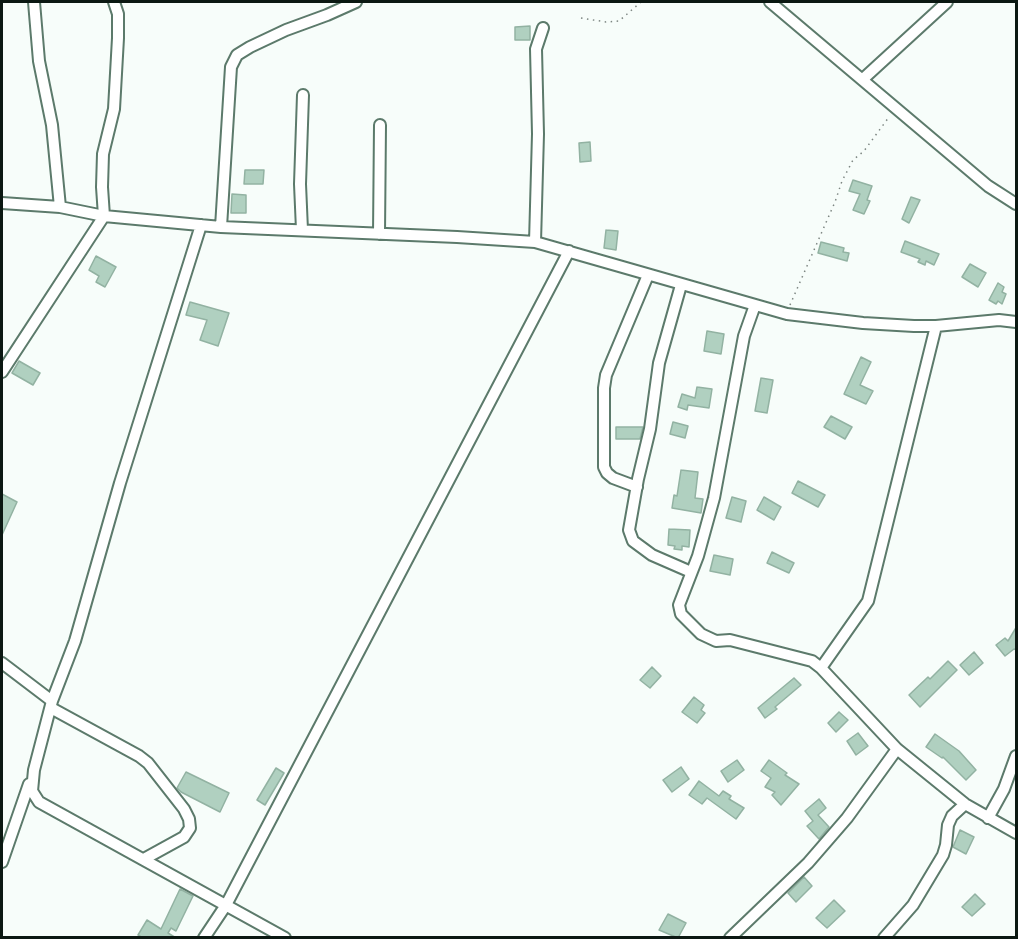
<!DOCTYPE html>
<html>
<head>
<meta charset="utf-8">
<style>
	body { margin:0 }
	#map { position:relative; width:1018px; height:939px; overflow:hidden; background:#f7fdfa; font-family:Montserrat,sans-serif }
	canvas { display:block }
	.frame { position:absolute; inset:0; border:3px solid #0b1812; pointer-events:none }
</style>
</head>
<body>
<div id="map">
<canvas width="1018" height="939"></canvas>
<div class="frame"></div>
</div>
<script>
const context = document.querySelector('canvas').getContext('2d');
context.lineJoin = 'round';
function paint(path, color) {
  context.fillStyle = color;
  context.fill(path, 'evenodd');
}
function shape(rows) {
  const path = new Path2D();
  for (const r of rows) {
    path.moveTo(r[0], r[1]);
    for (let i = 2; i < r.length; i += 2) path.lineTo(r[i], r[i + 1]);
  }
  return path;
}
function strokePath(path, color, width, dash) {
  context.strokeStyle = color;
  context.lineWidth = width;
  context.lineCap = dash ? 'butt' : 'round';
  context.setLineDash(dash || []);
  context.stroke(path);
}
const building = shape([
	[530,26,530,40,515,40,515,27,530,26],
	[590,142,591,161,580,162,579,143,590,142],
	[245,170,264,170,263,184,244,184,245,170],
	[853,180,872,186,867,200,870,201,864,214,853,210,860,194,849,191,853,180],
	[232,194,246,195,246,213,231,213,232,194],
	[911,197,920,200,909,223,902,219,911,197],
	[606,230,618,231,616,250,604,248,606,230],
	[905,241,939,254,934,265,926,261,925,265,918,262,920,259,901,252,905,241],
	[821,242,844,248,843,252,849,253,847,261,818,253,821,242],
	[96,256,116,267,105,287,96,282,99,276,89,270,96,256],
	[970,264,986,273,978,287,962,277,970,264],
	[998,283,1004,287,1002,292,1006,294,1002,304,998,301,996,304,989,300,998,283],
	[190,302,229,313,218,346,200,340,207,320,186,315,190,302],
	[707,331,724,334,721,354,704,351,707,331],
	[861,357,871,362,860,385,873,391,866,404,844,394,861,357],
	[19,361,40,373,33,385,12,373,19,361],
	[761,378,773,380,767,413,755,411,761,378],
	[697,387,712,389,709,408,688,405,687,410,678,407,682,394,695,398,697,387],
	[831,416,852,427,845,439,824,427,831,416],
	[673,422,688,426,685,438,670,434,673,422],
	[616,427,643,427,640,439,616,439,616,427],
	[681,470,698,472,695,498,703,499,701,513,672,508,674,495,677,496,681,470],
	[798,481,825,495,818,507,792,493,798,481],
	[2,494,17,502,2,535,2,494],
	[732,497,746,501,741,522,726,518,732,497],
	[764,497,781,507,774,520,757,510,764,497],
	[669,529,690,530,689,547,682,546,682,550,674,549,675,546,668,545,669,529],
	[772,552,794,563,789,573,767,563,772,552],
	[714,555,733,559,730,575,710,571,714,555],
	[1017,626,1017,650,1014,649,1005,656,996,645,1005,638,1008,641,1017,626],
	[974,652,983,663,969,675,960,665,974,652],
	[948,661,957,670,920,707,909,695,928,677,930,679,948,661],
	[652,667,661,676,650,688,640,680,652,667],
	[794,678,801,685,775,707,777,709,765,718,758,708,794,678],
	[694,697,704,705,701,710,705,713,697,723,682,712,694,697],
	[839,712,848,720,836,732,828,723,839,712],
	[858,733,868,746,856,755,847,741,858,733],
	[935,734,959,751,976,770,966,780,943,757,942,758,926,747,935,734],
	[737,760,744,770,728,782,721,771,737,760],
	[769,760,787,773,785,775,799,784,781,805,772,795,775,792,765,787,771,778,761,771,769,760],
	[681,767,689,779,672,792,663,780,681,767],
	[276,768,284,773,265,805,257,800,276,768],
	[186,772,229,793,220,812,181,792,177,788,186,772],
	[699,781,719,796,723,791,731,796,729,799,744,808,736,819,707,798,702,804,689,795,699,781],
	[819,799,826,808,818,815,829,827,819,839,807,826,813,821,805,811,819,799],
	[960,830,974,837,966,854,953,847,960,830],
	[804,877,812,886,796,902,788,893,804,877],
	[180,889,193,896,176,931,171,928,168,933,176,938,143,938,138,935,147,920,161,929,180,889],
	[975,894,985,904,972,916,962,907,975,894],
	[834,900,845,911,827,928,816,918,834,900],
	[668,914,686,923,678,938,659,930,668,914]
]);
const path = shape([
	[581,18,606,22,619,21,641,2],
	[790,305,835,202,842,181,853,160,864,151,889,117]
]);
const minor = shape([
	[34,2,39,61,52,125,60,207],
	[770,2,988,186,1016,204],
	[863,79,947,2],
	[2,203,60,207,104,216,221,227,457,237,535,242,787,314,863,323,914,326,936,326,999,320,1016,322],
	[201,225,120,483,75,641,52,701,34,770,32,791,39,802,285,938],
	[221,227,231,67,237,55,250,47,286,30,327,15,356,2],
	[302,230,300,184,303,95],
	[379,234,380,125],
	[535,242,538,134,536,49,543,28],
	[681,285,659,363,650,429,638,479,629,530,633,541,652,555,691,572],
	[755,305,744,336,714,498,698,556,679,605,681,614,701,634,716,641,730,640,812,661,821,668,897,749,965,804,1016,833],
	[2,372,104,216,102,187,103,154,114,109,118,38,118,14,114,2],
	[637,487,613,478,607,473,604,467,604,388,606,375,648,275],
	[2,663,52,701],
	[821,668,868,601,936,326],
	[51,708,139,756,148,763,184,809,189,819,190,828,184,837,144,859],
	[988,818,1004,789,1016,756],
	[2,862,29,784],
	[204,938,226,905,569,251],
	[730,938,808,863,847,818,897,749],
	[884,938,913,905,943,855,946,845,948,825,952,816,965,804]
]);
paint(building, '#b0d0c0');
strokePath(building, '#92b2a2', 1.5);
strokePath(minor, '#5c7a6b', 14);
strokePath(path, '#7d8682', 1.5, [1.5, 4.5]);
strokePath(minor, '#fff', 10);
</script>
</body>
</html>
